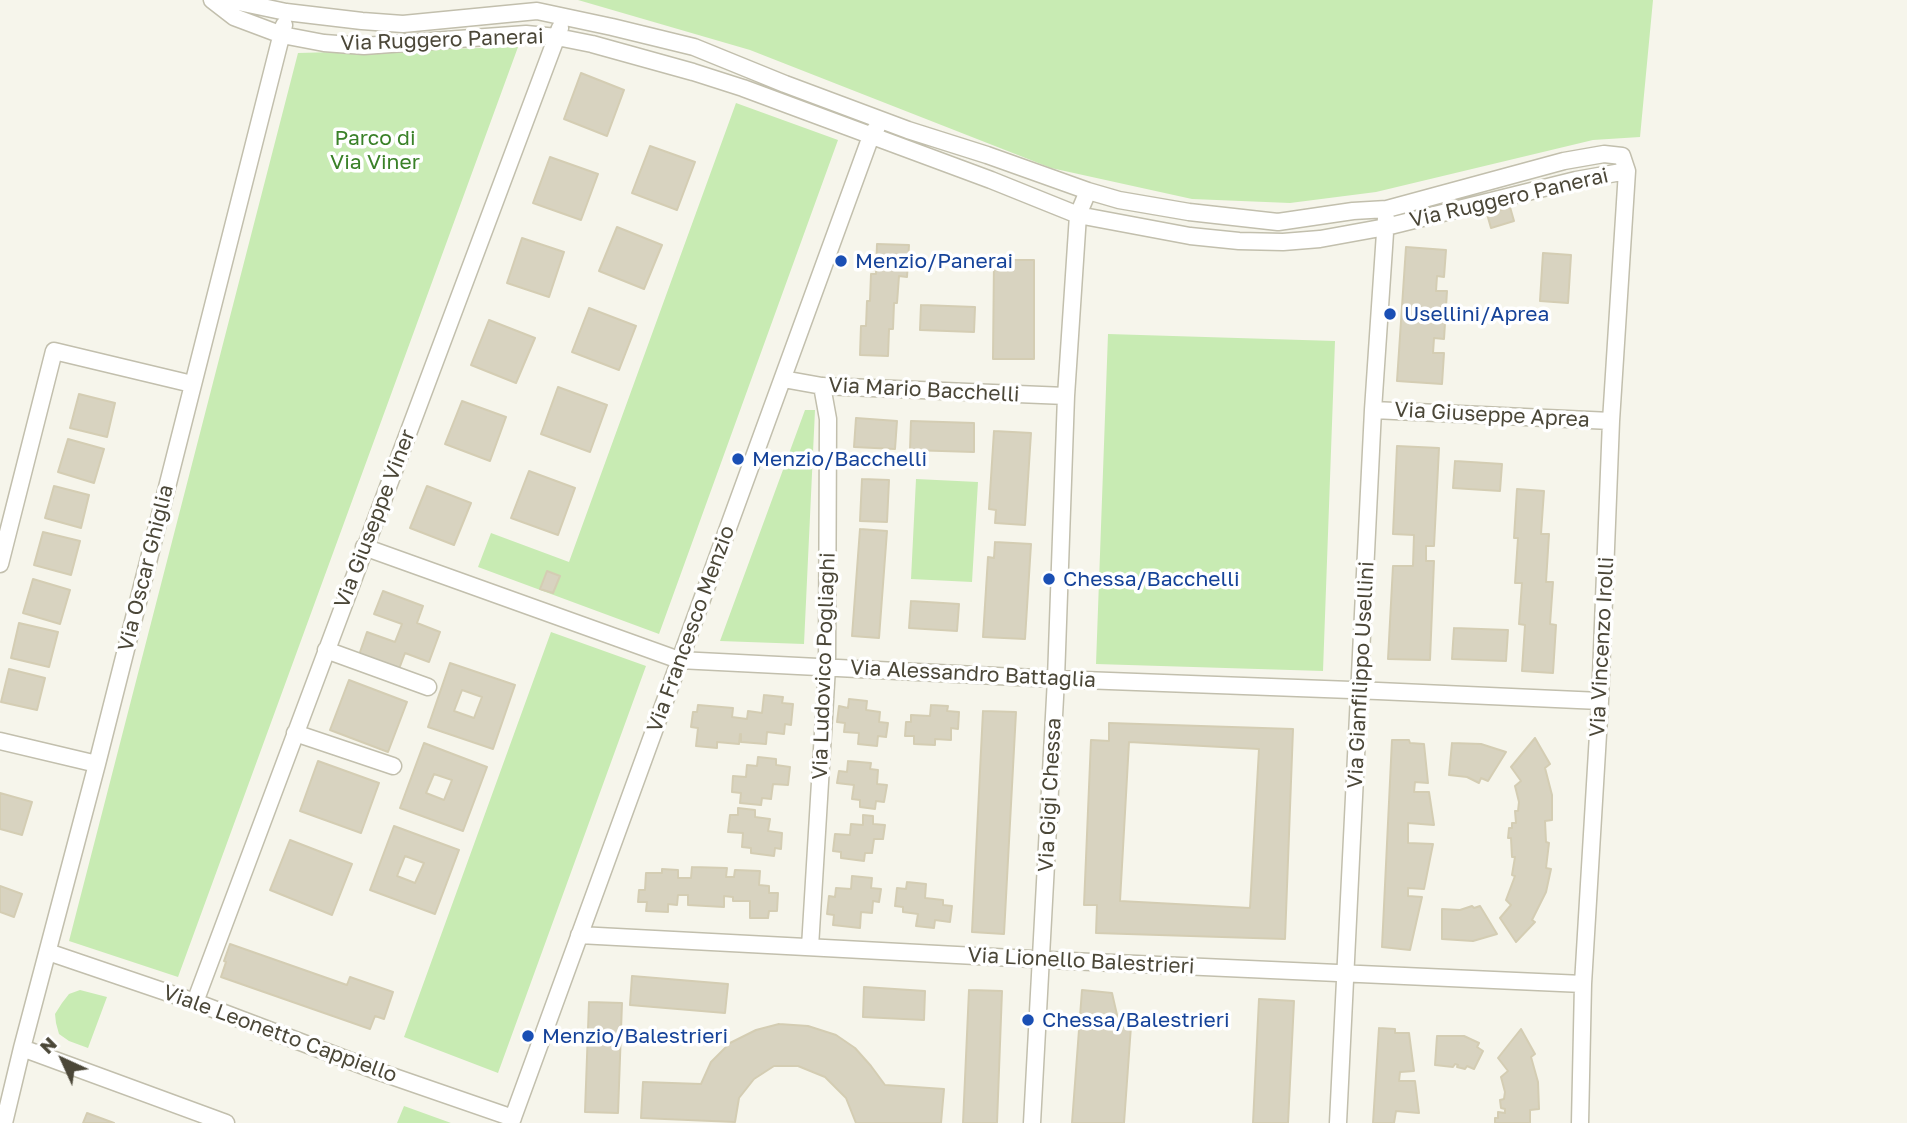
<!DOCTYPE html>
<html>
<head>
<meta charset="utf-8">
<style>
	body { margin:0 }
	#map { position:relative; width:1907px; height:1123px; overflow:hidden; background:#f6f5eb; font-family:"Golos Text",sans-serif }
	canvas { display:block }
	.north { position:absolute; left:28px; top:1025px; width:70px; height:70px; -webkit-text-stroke:5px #fff; paint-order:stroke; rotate:315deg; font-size:19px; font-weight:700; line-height:28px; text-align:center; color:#4b4738 }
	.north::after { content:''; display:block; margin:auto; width:24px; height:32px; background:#4b4738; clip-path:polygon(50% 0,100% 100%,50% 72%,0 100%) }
</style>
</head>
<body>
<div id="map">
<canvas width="1907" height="1123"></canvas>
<div class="north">N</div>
</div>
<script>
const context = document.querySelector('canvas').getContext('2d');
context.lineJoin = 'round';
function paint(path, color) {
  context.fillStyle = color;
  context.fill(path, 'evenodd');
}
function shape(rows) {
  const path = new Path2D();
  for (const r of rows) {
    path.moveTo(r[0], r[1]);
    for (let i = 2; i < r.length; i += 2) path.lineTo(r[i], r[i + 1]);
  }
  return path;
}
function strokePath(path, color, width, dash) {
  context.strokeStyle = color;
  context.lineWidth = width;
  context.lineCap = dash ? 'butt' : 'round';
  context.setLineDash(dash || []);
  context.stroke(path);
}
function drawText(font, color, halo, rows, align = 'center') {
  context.font = font + ' "Golos Text",sans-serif';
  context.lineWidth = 7;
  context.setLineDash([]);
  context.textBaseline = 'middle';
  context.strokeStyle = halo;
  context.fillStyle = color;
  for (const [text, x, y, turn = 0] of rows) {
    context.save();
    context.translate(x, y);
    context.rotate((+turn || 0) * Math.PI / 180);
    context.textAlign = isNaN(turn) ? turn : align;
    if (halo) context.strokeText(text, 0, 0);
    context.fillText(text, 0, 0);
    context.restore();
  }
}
const green = shape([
	[570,0,1653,0,1640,137,1593,140,1376,192,1290,203,1192,199,1051,168,750,50,578,0],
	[518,47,178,977,69,941,298,53],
	[736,103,838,140,659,634,478,567,491,533,569,562],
	[1108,334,1335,341,1323,671,1096,664],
	[805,410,815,410,804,644,720,641],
	[916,479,978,482,972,582,911,579],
	[551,632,646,666,498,1073,404,1037],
	[80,990,107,997,88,1048,69,1041,59,1034,56,1023,55,1014,62,1003,69,994],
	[404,1106,451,1123,397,1123]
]);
const building = shape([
	[581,73,624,90,607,136,564,119,581,73],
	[650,146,695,162,677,210,632,193,650,146],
	[550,157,598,174,581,220,533,203,550,157],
	[1510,207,1514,221,1491,228,1487,214,1510,207],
	[617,227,662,245,644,289,599,271,617,227],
	[522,238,564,252,549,297,507,283,522,238],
	[877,244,909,245,907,277,899,276,897,303,894,303,893,329,889,329,888,356,860,355,861,326,866,326,867,301,870,301,871,274,876,274,877,244],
	[1406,247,1446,250,1444,277,1437,276,1436,291,1447,291,1444,339,1434,338,1433,353,1444,353,1442,384,1397,381,1406,247],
	[1543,253,1571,255,1568,303,1540,301,1543,253],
	[994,260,1034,260,1034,359,993,359,994,260],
	[921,305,975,307,974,332,920,330,921,305],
	[589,308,636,326,619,370,572,352,589,308],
	[489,320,535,338,516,383,471,365,489,320],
	[558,387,607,405,590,452,541,434,558,387],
	[79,394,115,403,107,437,70,428,79,394],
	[462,401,506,417,490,461,445,444,462,401],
	[856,418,897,421,895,449,854,447,856,418],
	[911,421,974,423,974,452,910,450,911,421],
	[994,431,1031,433,1025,525,995,523,996,510,989,509,994,431],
	[68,439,104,449,94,483,58,472,68,439],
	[1397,446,1439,448,1434,546,1426,546,1426,561,1434,561,1430,660,1388,659,1393,566,1413,566,1414,535,1393,534,1397,446],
	[1455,461,1502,464,1500,491,1453,488,1455,461],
	[529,471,575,488,558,535,511,518,529,471],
	[862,479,889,480,887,522,860,521,862,479],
	[54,486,89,495,81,528,45,518,54,486],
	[427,486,471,503,454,545,410,528,427,486],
	[1517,489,1544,491,1541,534,1549,534,1546,582,1553,582,1550,624,1556,625,1553,673,1522,671,1525,625,1519,624,1522,583,1515,583,1518,538,1514,538,1517,489],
	[860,529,887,531,879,638,852,636,860,529],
	[43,532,80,541,71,575,34,565,43,532],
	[995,542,1031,544,1025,639,983,637,988,557,994,558,995,542],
	[547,571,560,576,553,593,540,589,547,571],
	[33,579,70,590,60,624,23,613,33,579],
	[383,591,423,606,417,623,440,632,429,662,405,653,399,669,359,655,367,632,395,642,402,624,374,614,383,591],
	[911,601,959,604,957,631,909,628,911,601],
	[19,623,58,632,49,667,11,658,19,623],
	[1454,628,1508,630,1506,661,1452,659,1454,628],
	[450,663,515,685,493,749,428,727,450,663],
	[462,690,482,697,474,718,454,711,462,690],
	[9,669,45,678,37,710,1,702,9,669],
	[349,680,407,702,388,752,330,730,349,680],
	[764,695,783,697,782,703,793,704,791,725,785,724,784,734,767,732,766,744,741,742,741,734,740,734,739,744,717,742,717,748,696,746,698,728,691,727,693,712,697,712,698,705,733,708,732,717,747,719,748,711,762,713,764,695],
	[849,699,867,701,866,710,880,712,879,722,888,723,886,737,878,736,877,746,858,744,859,733,844,732,845,723,837,722,839,706,848,708,849,699],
	[931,705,948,706,947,711,959,712,958,729,951,728,951,740,935,739,935,745,914,744,914,736,905,736,906,722,911,722,911,715,930,716,931,705],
	[983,711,1016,712,1004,934,972,932,983,711],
	[1109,723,1293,729,1285,939,1096,933,1097,905,1084,905,1091,740,1109,741,1109,723],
	[1129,742,1259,749,1250,908,1120,901,1129,742],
	[1535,738,1550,764,1545,768,1552,795,1552,820,1545,821,1546,842,1549,843,1546,868,1551,869,1546,892,1532,920,1535,922,1516,942,1500,918,1511,905,1506,900,1515,876,1512,875,1515,857,1512,857,1511,838,1508,838,1509,828,1512,828,1512,823,1516,823,1515,811,1518,811,1519,802,1515,786,1521,781,1511,767,1535,738],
	[1392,740,1409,740,1410,743,1424,744,1428,783,1415,782,1414,792,1429,792,1434,825,1408,823,1408,843,1433,844,1424,889,1408,888,1408,896,1422,897,1410,950,1382,947,1392,740],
	[424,743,487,767,463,831,400,808,424,743],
	[434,774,452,780,444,800,426,793,434,774],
	[1452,743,1481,744,1506,752,1488,781,1481,778,1479,783,1467,777,1449,775,1452,743],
	[758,757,776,759,776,765,790,767,788,785,773,784,771,799,762,798,761,805,740,803,741,793,732,792,733,776,746,777,747,765,757,766,758,757],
	[318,761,379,783,361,833,300,811,318,761],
	[848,761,871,763,870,769,878,770,877,784,887,785,884,802,876,801,875,809,860,807,860,800,852,799,854,785,837,783,839,771,847,772,848,761],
	[0,793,32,802,22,835,0,829,0,793],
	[738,808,755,810,755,817,770,819,768,831,782,833,781,849,775,848,774,856,751,853,751,848,742,847,743,833,728,832,730,815,738,815,738,808],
	[863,815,873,816,873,824,885,825,883,839,874,839,872,853,865,853,864,861,841,858,841,852,833,851,835,834,850,835,851,824,863,825,863,815],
	[394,826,459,850,435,914,370,890,394,826],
	[405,856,424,863,415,883,397,876,405,856],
	[290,840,352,864,332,915,270,890,290,840],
	[692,867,727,868,726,877,734,877,735,870,760,871,759,885,769,886,769,893,778,893,777,911,769,911,768,918,750,918,750,901,733,901,733,897,724,896,724,907,688,905,688,895,678,895,677,905,668,904,668,912,646,911,647,902,638,902,639,890,645,890,646,873,662,873,662,869,678,870,678,878,691,878,692,867],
	[852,876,872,878,871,888,881,889,879,902,873,901,872,913,861,912,860,928,833,925,834,915,827,914,829,896,835,897,836,888,851,889,852,876],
	[907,882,926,884,925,898,943,900,943,905,952,906,950,922,935,920,934,928,916,926,918,914,903,912,903,907,895,906,897,888,906,889,907,882],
	[0,886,22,894,14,917,0,912,0,886],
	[1472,906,1474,908,1480,906,1497,934,1473,941,1442,939,1442,909,1460,910,1472,906],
	[230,944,347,985,350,977,393,992,384,1019,375,1016,370,1029,221,977,226,962,224,961,230,944],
	[632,976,728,984,725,1013,630,1005,632,976],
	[864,987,925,991,924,1020,863,1017,864,987],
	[969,990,1002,991,997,1123,963,1123,969,990],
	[1082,990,1112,993,1120,1028,1131,1026,1124,1123,1072,1123,1082,990],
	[1259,999,1294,1001,1288,1123,1253,1123,1259,999],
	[589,1002,622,1003,618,1113,585,1112,589,1002],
	[779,1024,808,1026,836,1035,855,1048,871,1066,885,1085,944,1089,941,1123,856,1123,846,1098,825,1077,798,1066,774,1066,754,1079,739,1098,735,1122,641,1118,643,1082,701,1084,711,1062,730,1043,756,1030,779,1024],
	[1379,1028,1395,1029,1395,1033,1409,1033,1414,1071,1400,1072,1399,1081,1415,1081,1419,1113,1396,1111,1394,1123,1373,1123,1379,1028],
	[1521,1029,1535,1054,1531,1057,1538,1082,1539,1109,1530,1110,1530,1123,1495,1123,1495,1118,1498,1118,1498,1112,1505,1113,1505,1109,1501,1108,1500,1100,1504,1099,1505,1092,1501,1077,1508,1071,1498,1058,1521,1029],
	[1437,1036,1464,1036,1479,1043,1477,1047,1483,1051,1474,1069,1467,1066,1465,1069,1457,1067,1458,1065,1455,1064,1453,1067,1435,1065,1437,1036],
	[87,1113,114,1123,83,1123,87,1113]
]);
const minor = shape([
	[212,0,234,17,282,35,324,43,364,46,526,34,557,37,592,44,693,72,743,88,991,180,1078,215,1190,236,1239,241,1283,242,1320,239,1386,227,1576,180,1627,171],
	[229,0,286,12,362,21,403,24,537,11,612,27,694,47,785,84,908,130,987,155,1088,191,1119,200,1189,212,1278,222,1353,211,1387,209,1564,161,1604,154,1622,156,1627,171,1611,421,1600,701,1583,984,1580,1123],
	[783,379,822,386,1066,396],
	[1373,410,1611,421],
	[364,547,679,660,1056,679,1378,691,1600,701],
	[0,564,54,351,192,384],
	[326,650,428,687],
	[295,733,393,766],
	[0,741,97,764],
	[579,935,1070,961,1583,984],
	[810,947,827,667,828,419,822,386],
	[48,952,195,1002,377,1071,513,1118],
	[195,1002,560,28],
	[22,1048,226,1123],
	[4,1123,22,1048,97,764,284,25],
	[511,1123,871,136,877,127],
	[1032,1123,1056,679,1066,396,1078,215,1088,191],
	[1338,1123,1373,410,1386,218]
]);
const markers = [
	[841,261,7,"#1a4fb4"],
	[1390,314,7,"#1a4fb4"],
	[738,459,7,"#1a4fb4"],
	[1049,579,7,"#1a4fb4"],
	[1028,1020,7,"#1a4fb4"],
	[528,1036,7,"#1a4fb4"]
];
const streetNames = [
	["Via Ruggero Panerai",442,40,-2],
	["Via Ruggero Panerai",1509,198,-13],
	["Via Mario Bacchelli",924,390,3],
	["Via Giuseppe Aprea",1492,415,3],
	["Via Giuseppe Viner",375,519,-69],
	["Via Oscar Ghiglia",146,568,-76],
	["Via Francesco Menzio",691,629,-70],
	["Via Vincenzo Irolli",1602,647,-87],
	["Via Ludovico Pogliaghi",824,666,-88],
	["Via Alessandro Battaglia",973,674,3],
	["Via Gianfilippo Usellini",1361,675,-87],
	["Via Gigi Chessa",1050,795,-87],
	["Via Lionello Balestrieri",1081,961,3],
	["Viale Leonetto Cappiello",280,1034,20]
];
const parkNames = [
	["Parco di",375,138],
	["Via Viner",375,162]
];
const transitNames = [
	["Menzio/Panerai",855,261],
	["Usellini/Aprea",1404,314],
	["Menzio/Bacchelli",752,459],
	["Chessa/Bacchelli",1063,579],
	["Chessa/Balestrieri",1042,1020],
	["Menzio/Balestrieri",542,1036]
];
paint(green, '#c8ebb3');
paint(building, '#d8d3c0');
strokePath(building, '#d4cdb3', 2);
strokePath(minor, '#c2bfad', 19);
strokePath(minor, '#fff', 16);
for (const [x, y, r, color] of markers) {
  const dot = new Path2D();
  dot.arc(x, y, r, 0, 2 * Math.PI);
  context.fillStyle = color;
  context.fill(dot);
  strokePath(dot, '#fff', 2.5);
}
drawText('21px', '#4b4738', '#fff', streetNames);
drawText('21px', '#3a8128', '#fff', parkNames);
drawText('21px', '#164399', '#fff', transitNames, 'left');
</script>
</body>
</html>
